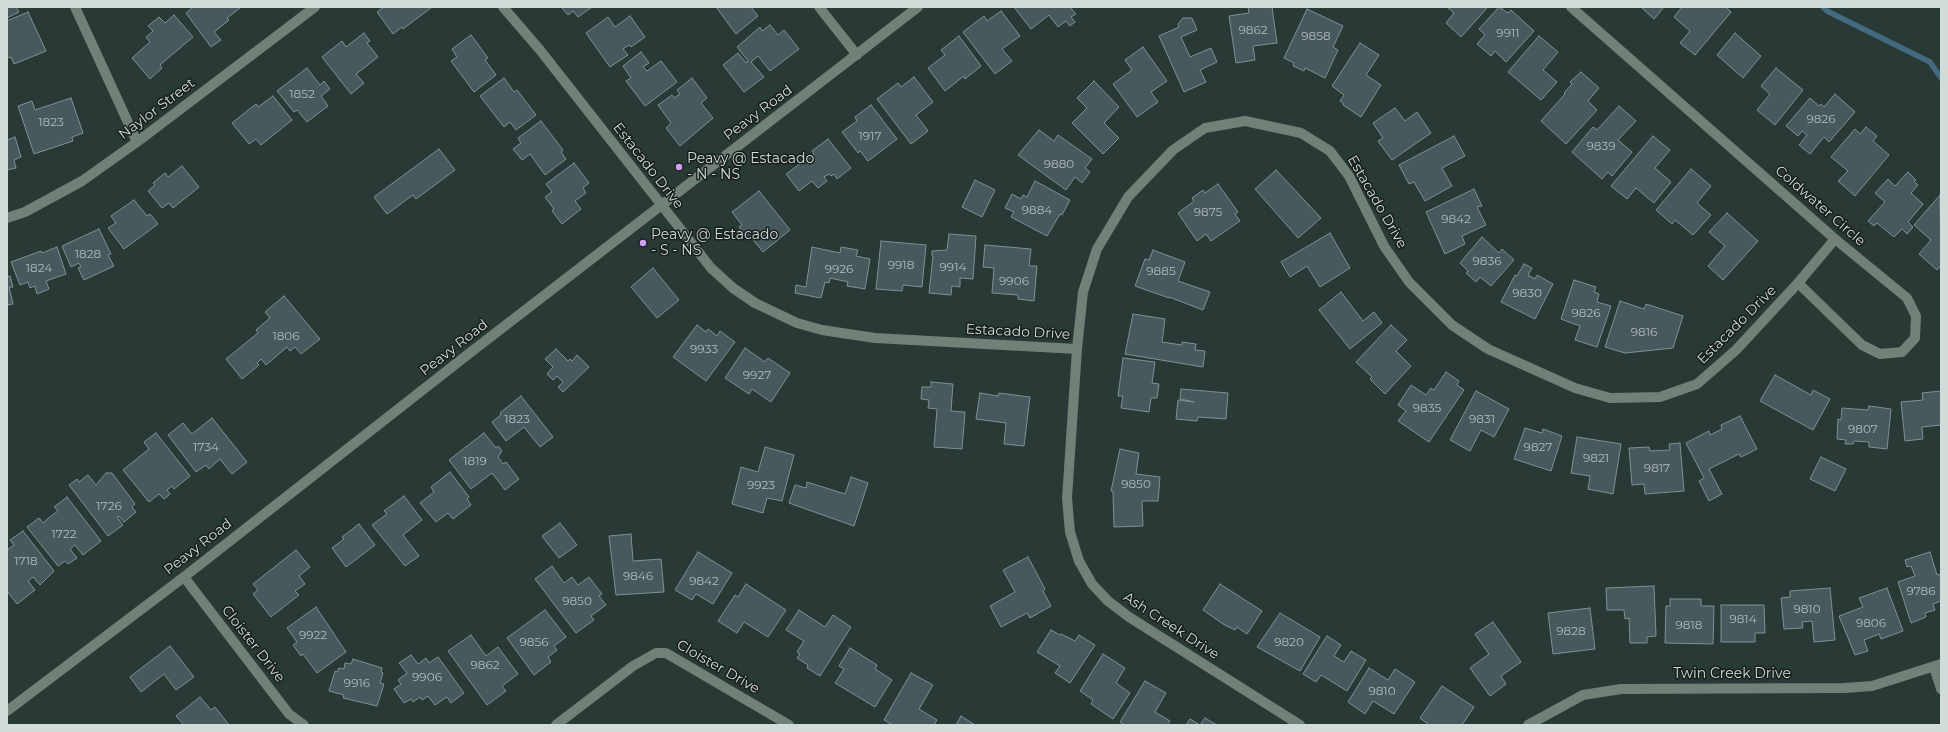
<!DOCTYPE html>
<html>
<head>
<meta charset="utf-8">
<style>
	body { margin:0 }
	#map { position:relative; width:1948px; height:732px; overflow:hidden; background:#283936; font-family:Montserrat,sans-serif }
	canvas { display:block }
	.frame { position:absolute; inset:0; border:8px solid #d1dcda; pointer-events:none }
</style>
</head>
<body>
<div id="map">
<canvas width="1948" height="732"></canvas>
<div class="frame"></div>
</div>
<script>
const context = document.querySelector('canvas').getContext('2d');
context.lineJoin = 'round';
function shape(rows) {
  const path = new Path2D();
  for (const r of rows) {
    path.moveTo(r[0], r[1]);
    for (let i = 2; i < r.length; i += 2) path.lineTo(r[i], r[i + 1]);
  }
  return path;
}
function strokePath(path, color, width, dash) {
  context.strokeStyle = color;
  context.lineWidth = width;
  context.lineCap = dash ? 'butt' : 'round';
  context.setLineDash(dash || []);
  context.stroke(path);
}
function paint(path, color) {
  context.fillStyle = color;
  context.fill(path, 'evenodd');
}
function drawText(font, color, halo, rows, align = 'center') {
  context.font = font + ' Montserrat,sans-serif';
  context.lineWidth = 3;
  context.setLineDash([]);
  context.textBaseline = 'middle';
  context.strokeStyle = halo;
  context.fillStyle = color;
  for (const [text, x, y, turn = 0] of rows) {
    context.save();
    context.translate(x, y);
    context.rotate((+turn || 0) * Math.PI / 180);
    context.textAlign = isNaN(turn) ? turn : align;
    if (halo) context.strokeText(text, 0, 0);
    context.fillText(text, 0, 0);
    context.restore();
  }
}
const stream = shape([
	[1823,7,1827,11,1930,62,1941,78]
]);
const building = shape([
	[7,7,16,7,19,12,7,18,7,7],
	[193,7,239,7,240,8,227,18,229,20,214,32,221,40,211,47,186,13,193,7],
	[384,7,432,7,403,29,402,27,393,34,377,12,384,7],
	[561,7,592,7,578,17,573,11,568,15,561,7],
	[716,7,751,7,758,16,736,34,716,7],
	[1014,7,1070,7,1076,14,1071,17,1075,22,1070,26,1066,21,1058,27,1049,15,1031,29,1014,7],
	[1248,7,1272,7,1277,43,1253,46,1255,60,1236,63,1229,16,1249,13,1248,7],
	[1447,7,1488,7,1461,37,1446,23,1454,13,1447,7],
	[1499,7,1508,13,1511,10,1534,31,1506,62,1495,51,1491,56,1477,44,1485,35,1479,29,1499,7],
	[1641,7,1664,7,1654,19,1641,7],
	[1682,7,1726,7,1731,12,1695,55,1680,43,1690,31,1674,17,1682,7],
	[1307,9,1343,26,1333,47,1338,50,1325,78,1305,68,1304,71,1293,66,1294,63,1284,58,1307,9],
	[1001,11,1020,36,1002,49,1012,61,995,74,963,32,984,16,987,21,1001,11],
	[28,12,46,51,14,64,11,57,7,58,7,21,28,12],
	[174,15,193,37,160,65,162,68,150,79,132,58,150,42,146,37,153,31,148,26,159,17,165,23,174,15],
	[630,16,645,37,631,47,629,45,623,49,628,55,610,67,586,33,608,17,615,27,630,16],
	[1183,18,1192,18,1197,30,1181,37,1190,57,1211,48,1217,62,1200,70,1206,82,1184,92,1159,36,1179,27,1178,24,1183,18],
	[770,25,778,35,784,30,799,49,770,71,758,56,751,62,764,77,744,92,723,65,738,53,746,63,748,61,737,47,760,27,762,31,770,25],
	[364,33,370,41,367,43,378,57,356,74,364,83,351,94,322,57,342,41,346,47,364,33],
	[1735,33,1761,56,1743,78,1717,55,1735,33],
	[471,35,488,58,485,60,496,75,474,92,451,61,457,57,452,49,471,35],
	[959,36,981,66,965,79,964,76,945,91,928,68,945,55,941,50,959,36],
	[1539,36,1558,52,1543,70,1557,82,1541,100,1508,72,1539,36],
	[1360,43,1379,55,1366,75,1381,85,1361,117,1343,105,1344,104,1340,101,1344,95,1332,86,1360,43],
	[1143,47,1167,81,1151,92,1158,102,1137,117,1113,84,1132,70,1125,60,1143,47],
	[641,52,649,63,643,67,647,71,661,61,677,82,645,106,626,81,631,78,623,66,641,52],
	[307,68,320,85,324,81,330,89,321,96,328,106,307,122,297,110,294,112,277,91,307,68],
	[1776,68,1803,90,1775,125,1757,110,1770,94,1761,86,1776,68],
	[1581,72,1599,88,1588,101,1597,110,1566,144,1541,121,1565,94,1564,93,1572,84,1570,82,1581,72],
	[914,77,933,102,916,115,928,131,911,144,877,99,898,83,901,87,914,77],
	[504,78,514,92,517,90,536,115,516,130,510,122,504,127,480,96,504,78],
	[692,78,707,98,701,103,713,118,680,146,666,128,671,123,658,105,672,95,674,98,680,94,677,90,692,78],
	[1094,81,1119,107,1104,123,1119,138,1103,154,1072,123,1087,108,1077,98,1094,81],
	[1835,94,1855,112,1829,142,1824,137,1810,154,1799,145,1807,135,1802,131,1798,136,1786,126,1810,98,1819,106,1821,104,1824,107,1835,94],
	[273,96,292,120,261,145,256,139,249,144,232,123,256,104,258,107,273,96],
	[71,98,83,133,72,137,73,141,34,154,18,106,32,101,35,110,71,98],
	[871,105,897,139,868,161,860,151,858,153,842,132,857,121,855,117,871,105],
	[1619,106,1636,121,1618,140,1632,152,1612,176,1608,172,1602,179,1572,152,1593,127,1597,130,1619,106],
	[1395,108,1405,121,1417,112,1431,133,1392,160,1378,141,1383,138,1373,123,1395,108],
	[541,121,563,150,561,152,566,159,545,175,530,154,522,160,513,149,521,143,518,138,541,121],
	[1866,127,1877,136,1873,141,1889,155,1855,196,1838,181,1848,171,1831,157,1855,129,1860,134,1866,127],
	[1039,130,1054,141,1058,135,1092,159,1085,168,1090,172,1082,183,1075,177,1066,190,1018,155,1039,130],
	[1454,136,1465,156,1442,168,1452,186,1425,201,1414,182,1409,184,1399,165,1454,136],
	[1653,136,1670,150,1655,168,1671,182,1654,203,1636,188,1627,199,1611,186,1653,136],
	[15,137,21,157,14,160,16,168,7,170,7,140,15,137],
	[828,139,851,168,837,179,834,174,831,176,829,174,824,177,827,181,818,188,812,181,799,191,786,174,814,154,812,151,828,139],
	[439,149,455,170,416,199,413,195,387,214,374,197,439,149],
	[574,163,589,183,583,188,586,193,575,201,581,209,562,224,552,211,554,209,545,197,552,192,546,184,574,163],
	[182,166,199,187,173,208,169,203,162,208,148,191,155,185,153,183,165,173,168,177,182,166],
	[1691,169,1711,186,1697,203,1711,215,1693,235,1675,220,1672,224,1656,210,1691,169],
	[1276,170,1321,218,1298,238,1255,189,1276,170],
	[1908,172,1916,180,1914,181,1918,185,1911,193,1923,204,1908,222,1913,227,1907,234,1902,229,1894,237,1877,223,1874,226,1868,221,1885,202,1875,193,1888,179,1895,186,1908,172],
	[975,180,995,190,982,217,962,207,975,180],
	[1035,181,1070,200,1062,215,1060,214,1047,236,1011,217,1014,212,1005,208,1012,194,1021,199,1023,195,1027,197,1035,181],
	[1218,184,1238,212,1235,214,1240,221,1211,241,1206,234,1197,241,1178,213,1194,201,1192,198,1203,190,1205,193,1218,184],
	[1474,189,1482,206,1477,207,1486,225,1462,236,1465,244,1445,254,1426,212,1474,189],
	[759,191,790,230,763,252,751,237,748,239,739,227,742,225,732,212,759,191],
	[1940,195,1941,265,1937,270,1919,254,1931,240,1914,225,1940,195],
	[134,200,147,216,150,214,158,224,124,249,108,228,116,223,111,216,134,200],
	[1727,213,1758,241,1723,280,1708,266,1725,246,1709,232,1727,213],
	[99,229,111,254,108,255,114,266,84,280,78,268,81,267,79,263,71,267,62,246,99,229],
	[1330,233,1350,268,1320,287,1307,266,1290,277,1281,262,1330,233],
	[949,234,976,236,973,279,960,278,960,287,952,286,951,295,929,293,933,256,932,256,932,251,947,250,949,234],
	[1482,237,1499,253,1502,249,1514,260,1491,286,1480,277,1476,282,1466,273,1468,271,1460,263,1482,237],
	[881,241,926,245,922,287,903,285,902,291,876,289,881,241],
	[985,245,1031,249,1029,266,1037,266,1034,301,1018,299,1018,295,992,293,994,268,983,267,985,245],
	[57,247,66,274,46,281,49,289,37,294,35,286,30,288,28,282,20,285,11,262,41,251,42,253,57,247],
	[812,247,840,253,841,247,858,250,856,256,870,259,865,289,847,286,848,282,830,278,829,283,825,282,821,298,795,293,796,285,806,287,812,247],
	[1153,250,1185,262,1178,281,1210,292,1203,310,1169,297,1169,298,1135,286,1145,259,1149,260,1153,250],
	[1524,264,1532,268,1528,275,1535,279,1537,275,1553,284,1535,319,1501,302,1515,275,1517,276,1524,264],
	[653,268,679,300,657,318,631,287,653,268],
	[10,276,13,287,9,287,13,304,7,305,7,277,10,276],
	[1574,280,1596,287,1594,292,1599,294,1597,302,1611,306,1597,347,1575,340,1580,326,1561,319,1574,280],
	[1341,292,1363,321,1374,312,1382,323,1350,349,1319,310,1341,292],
	[284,296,320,339,301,354,295,347,290,351,287,347,266,365,261,359,257,363,259,365,242,379,226,359,258,333,256,330,270,318,265,312,284,296],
	[1620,301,1644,309,1646,304,1683,316,1673,348,1625,353,1605,347,1620,301],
	[1133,314,1165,319,1162,342,1182,345,1182,342,1196,344,1195,350,1205,351,1203,367,1125,354,1133,314],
	[697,325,706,332,708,329,717,336,720,331,735,342,706,381,673,357,697,325],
	[1391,325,1407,340,1396,351,1411,366,1385,394,1370,379,1372,377,1356,362,1391,325],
	[745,348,765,362,768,358,790,373,771,402,752,389,749,394,725,378,745,348],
	[556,349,568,361,570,359,572,361,577,355,589,367,563,392,558,387,563,382,557,376,553,380,547,374,553,367,545,359,556,349],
	[1123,358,1155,362,1152,383,1159,384,1157,398,1151,398,1149,412,1121,408,1123,396,1118,396,1123,358],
	[1446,372,1459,381,1457,385,1464,390,1429,442,1398,421,1406,411,1398,405,1411,385,1426,395,1431,388,1434,390,1446,372],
	[1775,375,1811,395,1813,390,1830,399,1813,430,1760,401,1775,375],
	[931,382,953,384,951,411,965,412,962,449,934,447,937,409,928,408,929,400,921,399,922,387,931,387,931,382],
	[1181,389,1228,393,1226,419,1198,417,1197,421,1176,419,1178,400,1194,402,1180,399,1181,389],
	[1476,391,1509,409,1494,437,1481,430,1470,451,1450,440,1476,391],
	[1941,391,1941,425,1922,427,1923,439,1905,441,1901,402,1923,400,1922,393,1941,391],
	[980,393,998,396,999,393,1030,397,1024,446,1004,444,1006,423,976,419,980,393],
	[521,396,553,437,540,447,524,427,506,441,492,422,501,415,500,413,521,396],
	[1869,406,1891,409,1887,449,1869,447,1869,442,1854,441,1853,444,1845,444,1846,440,1837,439,1838,419,1841,420,1842,408,1868,410,1869,406],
	[1740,416,1757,449,1741,457,1739,454,1709,469,1722,494,1709,501,1699,481,1704,478,1686,443,1709,431,1710,435,1722,429,1721,425,1740,416],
	[212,418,247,462,232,474,220,459,209,469,206,465,196,472,168,435,183,423,192,434,212,418],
	[1525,428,1542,433,1543,429,1562,436,1551,471,1514,459,1525,428],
	[156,433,190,476,174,489,172,486,167,490,170,494,164,499,159,494,149,502,123,470,149,449,144,442,156,433],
	[484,433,496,448,498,446,502,451,498,457,503,464,506,462,519,479,505,490,492,473,471,489,449,460,484,433],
	[1577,437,1621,444,1613,494,1588,489,1590,476,1571,473,1577,437],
	[1680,443,1684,491,1645,494,1644,484,1632,485,1629,448,1649,447,1650,451,1670,450,1669,444,1680,443],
	[765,447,794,455,782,501,767,498,763,513,732,504,741,467,758,472,765,447],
	[1120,449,1139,453,1136,474,1160,477,1158,501,1142,501,1143,526,1114,527,1113,491,1111,491,1120,449],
	[1821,457,1846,469,1835,491,1810,479,1821,457],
	[450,472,469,497,467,499,471,505,453,519,448,513,436,522,420,503,434,492,431,487,450,472],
	[106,473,112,473,135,504,132,507,136,512,124,522,119,516,117,517,123,525,108,536,69,485,77,479,79,482,88,475,96,485,106,473],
	[851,477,868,483,854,526,789,503,795,485,806,488,807,482,845,494,851,477],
	[404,496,422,520,403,535,419,556,405,566,372,525,387,514,384,511,404,496],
	[67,497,101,541,83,555,75,545,70,549,77,558,68,564,65,561,58,566,27,527,39,518,43,523,51,516,58,511,54,507,67,497],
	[560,523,577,545,559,558,542,536,560,523],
	[359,524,375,545,346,567,332,548,344,539,342,537,359,524],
	[23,531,54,571,40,585,33,577,28,581,35,590,17,604,7,591,7,550,14,545,10,540,23,531],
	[631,534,633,561,661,559,664,592,616,595,609,536,631,534],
	[296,550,310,567,299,576,305,584,295,591,299,595,271,617,253,594,258,590,253,584,296,550],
	[698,552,732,573,713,604,696,594,692,600,675,590,698,552],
	[1930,552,1937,575,1941,574,1941,601,1933,604,1935,610,1925,613,1926,617,1911,623,1898,582,1915,576,1911,566,1907,567,1905,560,1930,552],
	[1028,557,1045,589,1043,591,1051,606,1030,618,1027,613,1001,627,990,606,1015,592,1003,570,1028,557],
	[552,566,564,583,572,577,578,585,589,577,602,594,599,596,606,605,591,616,594,620,576,633,535,579,552,566],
	[746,584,786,610,768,637,744,622,737,633,718,621,735,595,738,597,746,584],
	[1220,584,1262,611,1247,634,1237,627,1235,630,1223,624,1203,610,1220,584],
	[1654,586,1656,636,1647,637,1647,643,1630,643,1629,618,1625,619,1624,610,1607,610,1606,588,1654,586],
	[1830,588,1835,640,1814,642,1812,621,1802,622,1803,628,1784,629,1781,598,1790,597,1790,591,1830,588],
	[1887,588,1903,631,1881,639,1879,634,1864,640,1868,651,1855,655,1839,616,1863,607,1859,598,1887,588],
	[1670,599,1701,599,1701,606,1714,606,1713,644,1665,643,1666,606,1670,606,1670,599],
	[1721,605,1764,605,1765,633,1755,633,1755,642,1721,642,1721,605],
	[316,607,346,652,317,673,303,654,301,656,293,645,297,642,287,628,316,607],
	[1590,608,1595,649,1553,654,1548,613,1590,608],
	[545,610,566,637,554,646,557,650,548,657,551,662,534,675,507,638,545,610],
	[799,610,825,627,833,615,851,627,820,676,807,668,808,665,797,658,800,654,797,652,804,641,786,630,799,610],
	[1280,613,1320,637,1300,671,1257,647,1280,613],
	[1493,622,1521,662,1501,676,1506,684,1490,696,1470,668,1489,654,1475,634,1493,622],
	[1051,630,1060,635,1061,634,1075,641,1079,635,1095,645,1070,683,1055,673,1060,666,1037,652,1051,630],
	[471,635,486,656,498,647,518,674,502,686,506,691,487,705,448,651,471,635],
	[1327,636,1341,645,1334,656,1344,662,1351,651,1366,660,1347,691,1321,675,1316,682,1303,674,1327,636],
	[170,646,194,677,176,690,164,674,141,692,130,677,170,646],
	[850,648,877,665,875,669,892,680,875,707,835,683,844,669,839,666,850,648],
	[1103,654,1125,668,1116,683,1130,693,1113,719,1091,704,1093,700,1080,691,1103,654],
	[411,655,418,664,426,658,429,663,438,657,464,693,451,703,447,697,435,705,428,696,422,700,420,697,413,702,411,699,404,703,394,689,401,684,398,680,407,673,399,663,411,655],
	[353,659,382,668,381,672,383,673,380,683,384,684,377,706,343,698,344,695,329,691,335,671,337,672,339,668,344,669,345,663,351,664,353,659],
	[1369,668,1388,680,1395,669,1415,682,1394,714,1373,701,1365,714,1348,702,1369,668],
	[911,673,933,685,919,709,937,720,934,725,893,725,884,720,911,673],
	[1145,681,1166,693,1155,712,1170,721,1167,725,1125,725,1120,722,1145,681],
	[1442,686,1474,707,1462,725,1429,725,1420,718,1442,686],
	[200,697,211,710,215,707,229,725,184,725,176,716,200,697],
	[961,716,975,725,956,725,961,716],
	[1205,718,1217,725,1186,725,1190,719,1200,725,1205,718]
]);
const minor = shape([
	[75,7,137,142],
	[503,7,540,50,711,268,733,288,755,303,797,323,822,330,875,338,1077,349],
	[819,7,857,55],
	[1571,7,1835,239,1907,298,1916,316,1915,338,1902,352,1880,354,1862,345,1798,283],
	[7,218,25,212,82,181,137,142,315,7],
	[184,577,289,714,304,725],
	[1934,667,1941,689],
	[7,711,184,577,471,352,918,7],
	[556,725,633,666,656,653,666,653,789,725],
	[1300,725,1129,617,1108,601,1092,584,1079,561,1070,532,1067,498,1077,349,1083,292,1097,249,1128,197,1173,150,1205,128,1245,121,1301,133,1330,151,1349,176,1384,246,1409,282,1452,325,1488,349,1575,388,1610,398,1660,397,1697,384,1736,350,1798,283,1835,239],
	[1528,725,1583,695,1621,689,1844,688,1872,686,1941,664]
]);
const markers = [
	[679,167,4,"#d29cfd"],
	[643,243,4,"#d29cfd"]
];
const numberNames = [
	["9862",1253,30],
	["9911",1508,33],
	["9858",1316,36],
	["1852",302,94],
	["9826",1821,119],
	["1823",51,122],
	["1917",870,136],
	["9839",1601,146],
	["9880",1059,164],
	["9884",1037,210],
	["9875",1208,212],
	["9842",1456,219],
	["1828",88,254],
	["9836",1487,261],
	["9918",901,265],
	["9914",953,267],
	["1824",39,268],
	["9926",839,269],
	["9885",1161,271],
	["9906",1014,281],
	["9830",1527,293],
	["9826",1586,313],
	["9816",1644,332],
	["1806",286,336],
	["9933",704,349],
	["9927",757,375],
	["9835",1427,408],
	["1823",517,419],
	["9831",1482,419],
	["9807",1863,429],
	["1734",206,447],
	["9827",1538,447],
	["9821",1596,458],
	["1819",475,461],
	["9817",1657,468],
	["9850",1136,484],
	["9923",761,485],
	["1726",109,506],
	["1722",64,534],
	["1718",26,561],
	["9846",638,576],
	["9842",704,581],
	["9786",1921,591],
	["9850",577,601],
	["9810",1807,609],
	["9814",1743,619],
	["9806",1871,623],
	["9818",1689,625],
	["9828",1571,631],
	["9922",313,635],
	["9856",534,642],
	["9820",1289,642],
	["9862",485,665],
	["9906",427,677],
	["9916",357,683],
	["9810",1382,691]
];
const streetNames = [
	["Naylor Street",157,109,-37],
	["Peavy Road",758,113,-37],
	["Estacado Drive",648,166,52],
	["Estacado Drive",1377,202,60],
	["Coldwater Circle",1820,206,41],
	["Estacado Drive",1737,325,-45],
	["Estacado Drive",1018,332,3],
	["Peavy Road",454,348,-38],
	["Peavy Road",198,547,-38],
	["Ash Creek Drive",1171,626,33],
	["Cloister Drive",253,644,52],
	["Cloister Drive",718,667,30],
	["Twin Creek Drive",1732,674]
];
const poiNames = [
	["Peavy @ Estacado",687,159],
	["- N - NS",687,175],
	["Peavy @ Estacado",651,235],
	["- S - NS",651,251]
];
strokePath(stream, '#456a7f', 5.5);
paint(building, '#47595c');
strokePath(building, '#7e9295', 1);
strokePath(minor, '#718177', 10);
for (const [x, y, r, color] of markers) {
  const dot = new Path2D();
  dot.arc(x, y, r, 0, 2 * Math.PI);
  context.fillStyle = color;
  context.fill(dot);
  strokePath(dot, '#171e1d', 1.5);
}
drawText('12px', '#aebbba', null, numberNames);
drawText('14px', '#d1dcda', '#171e1d', streetNames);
drawText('14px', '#d1dcda', '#171e1d', poiNames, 'left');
</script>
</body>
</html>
